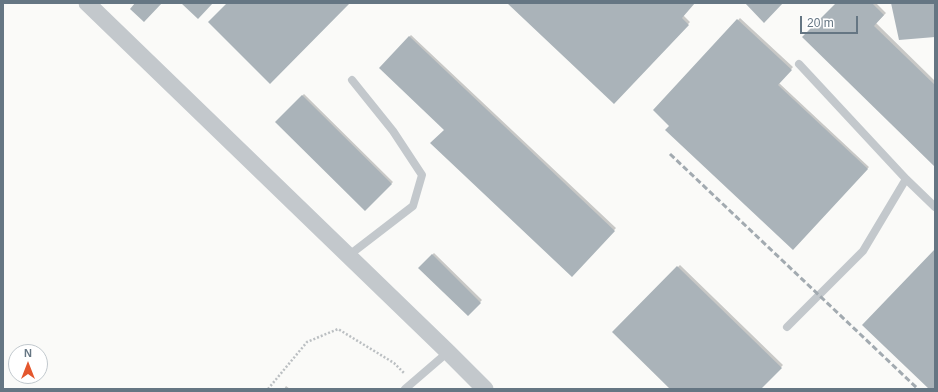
<!DOCTYPE html>
<html>
<head>
<meta charset="utf-8">
<style>
	body { margin:0 }
	#map { position:relative; width:938px; height:392px; overflow:hidden; background:#fafaf8; font-family:Helvetica,sans-serif }
	canvas { display:block }
	.frame { position:absolute; inset:0; border:4px solid #657683; pointer-events:none }
	.north { position:absolute; left:8px; top:344px; width:40px; height:40px; box-sizing:border-box; background:#fff; border:1px solid #c1c8cd; border-radius:50%; rotate:0deg; font-size:11px; font-weight:700; line-height:16px; text-align:center; color:#657683 }
	.north::after { content:''; display:block; margin:auto; width:14px; height:18px; background:#e4572e; clip-path:polygon(50% 0,100% 100%,50% 72%,0 100%) }
	.scale { position:absolute; left:800px; top:16px; width:58px; height:18px; box-sizing:border-box; border:2px solid #657683; border-top:0; padding-left:5px; font-size:12px; line-height:14px; white-space:nowrap; color:#657683; -webkit-text-stroke:3px #fff; paint-order:stroke }
</style>
</head>
<body>
<div id="map">
<canvas width="938" height="392"></canvas>
<div class="frame"></div>
<div class="north">N</div>
<div class="scale">20 m</div>
</div>
<script>
const context = document.querySelector('canvas').getContext('2d');
context.lineJoin = 'round';
function paint(path, color) {
  context.fillStyle = color;
  context.fill(path, 'evenodd');
}
function shape(rows) {
  const path = new Path2D();
  for (const r of rows) {
    path.moveTo(r[0], r[1]);
    for (let i = 2; i < r.length; i += 2) path.lineTo(r[i], r[i + 1]);
  }
  return path;
}
function strokePath(path, color, width, dash) {
  context.strokeStyle = color;
  context.lineWidth = width;
  context.lineCap = dash ? 'butt' : 'round';
  context.setLineDash(dash || []);
  context.stroke(path);
}
const shadow = shape([
	[509,3,694,3,683,15,690,22,614,103],
	[838,3,876,3,886,13,876,23,935,81,935,166],
	[740,18,793,67,779,83,869,167,793,248,671,126,654,110],
	[411,35,616,228,572,275,445,130,380,68],
	[304,94,393,182,365,210,276,122],
	[434,253,482,300,468,315,419,268],
	[680,265,783,365,760,389,671,389,613,332],
	[286,386,290,389,284,389]
]);
const building = shape([
	[135,3,162,3,144,22,130,9],
	[181,3,213,3,198,19],
	[227,3,350,3,270,84,208,22],
	[507,3,695,3,682,18,689,25,614,104],
	[745,3,783,3,764,23],
	[836,3,872,3,884,15,874,26,935,85,935,167,802,37],
	[891,3,935,3,935,37,899,40],
	[737,19,792,70,778,85,868,169,793,250,665,130,669,126,653,110],
	[409,36,615,231,572,277,430,143,444,130,379,68],
	[302,95,392,184,365,211,275,122],
	[935,249,935,389,929,389,862,325],
	[432,254,481,303,468,316,418,268],
	[677,266,782,368,761,389,670,389,612,332]
]);
const path = shape([
	[268,389,307,342,338,329,394,363,404,373]
]);
const lane = shape([
	[906,179,935,207],
	[348,256,413,206,422,175,393,131,352,80],
	[787,327,863,251,906,179,799,64],
	[405,389,448,352]
]);
const street = shape([
	[87,3,448,352,485,389]
]);
const rail = shape([
	[670,154,918,389]
]);
paint(shadow, '#0003');
paint(building, '#aab3b9');
strokePath(path, '#bbbfc2', 2.5, [2, 2]);
strokePath(lane, '#c3c8cc', 8);
strokePath(street, '#c3c8cc', 17);
strokePath(rail, '#a2aab0', 3, [6, 3]);
</script>
</body>
</html>
